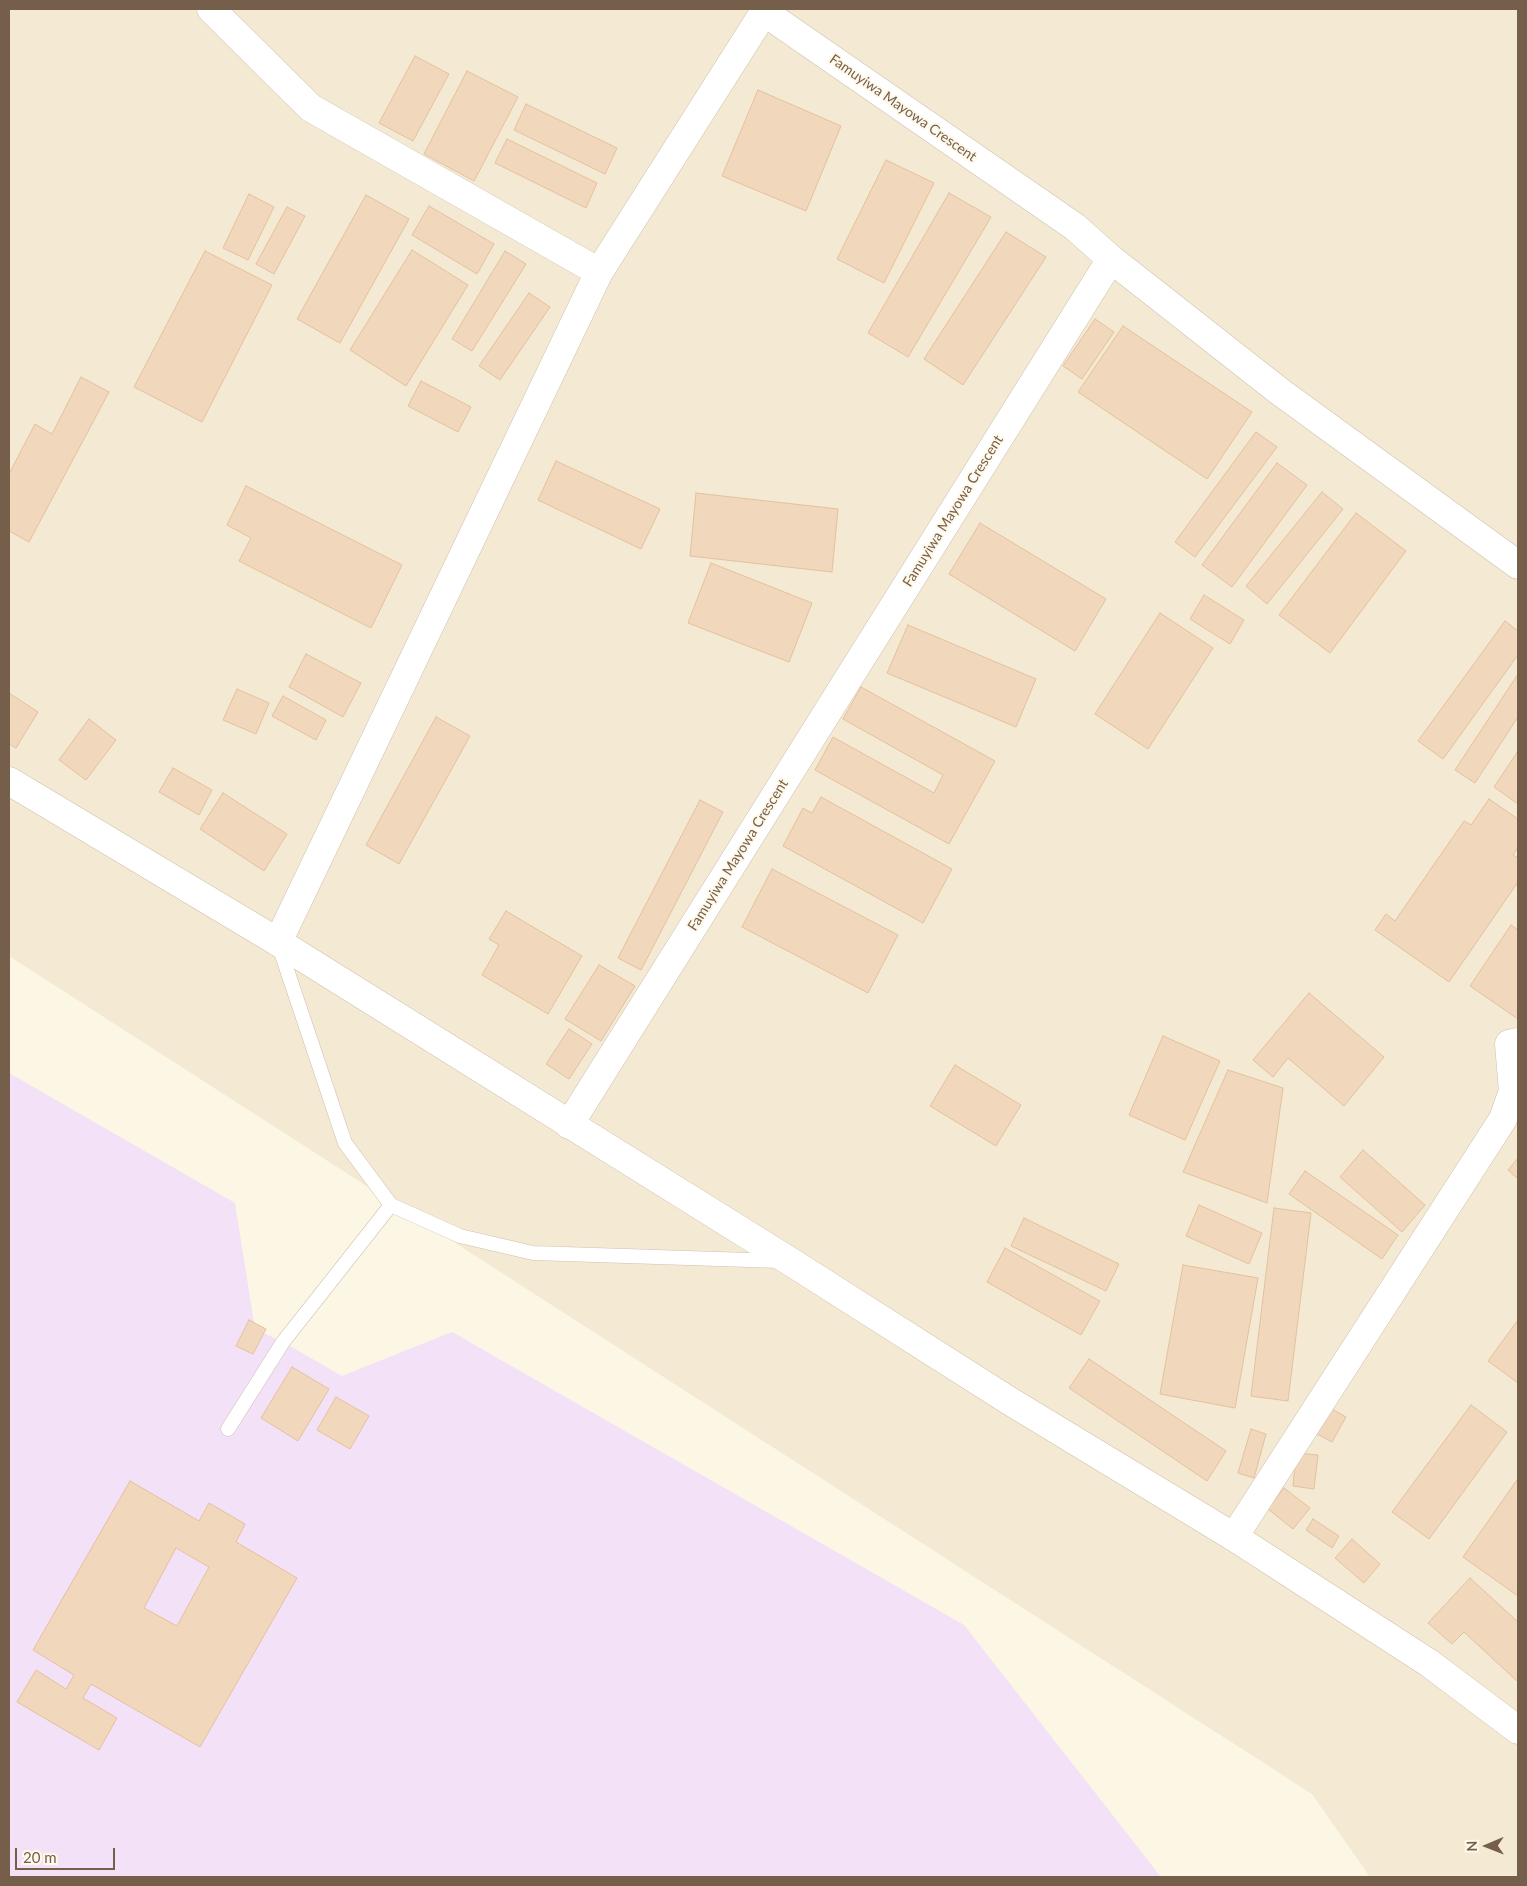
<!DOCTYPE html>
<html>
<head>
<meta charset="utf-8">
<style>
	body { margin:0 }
	#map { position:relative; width:1527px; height:1886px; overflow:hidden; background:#fcf6e5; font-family:Lato,sans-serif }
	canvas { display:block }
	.frame { position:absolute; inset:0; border:10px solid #755f4a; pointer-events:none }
	.north { position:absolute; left:1462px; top:1821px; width:50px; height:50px; -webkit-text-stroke:4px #fff9eb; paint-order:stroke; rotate:269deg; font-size:14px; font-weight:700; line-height:20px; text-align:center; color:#755f4a }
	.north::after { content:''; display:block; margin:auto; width:18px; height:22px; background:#755f4a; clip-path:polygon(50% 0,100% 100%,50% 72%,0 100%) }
	.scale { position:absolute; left:15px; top:1848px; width:100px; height:22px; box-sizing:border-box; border:2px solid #755f4a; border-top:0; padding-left:6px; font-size:15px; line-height:18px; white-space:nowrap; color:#755f4a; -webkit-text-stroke:4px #fff9eb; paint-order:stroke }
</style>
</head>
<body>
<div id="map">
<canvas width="1527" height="1886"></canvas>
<div class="frame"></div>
<div class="north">N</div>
<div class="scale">20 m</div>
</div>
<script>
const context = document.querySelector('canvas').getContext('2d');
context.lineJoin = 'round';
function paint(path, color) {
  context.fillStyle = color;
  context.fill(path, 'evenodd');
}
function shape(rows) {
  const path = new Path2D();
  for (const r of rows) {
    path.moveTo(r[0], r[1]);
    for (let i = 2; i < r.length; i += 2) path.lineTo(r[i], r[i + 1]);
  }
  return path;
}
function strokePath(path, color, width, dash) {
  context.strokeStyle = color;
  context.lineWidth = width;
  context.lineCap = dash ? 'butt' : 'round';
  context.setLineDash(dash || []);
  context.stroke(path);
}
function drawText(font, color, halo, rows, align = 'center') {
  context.font = font + ' Lato,sans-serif';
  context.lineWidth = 4;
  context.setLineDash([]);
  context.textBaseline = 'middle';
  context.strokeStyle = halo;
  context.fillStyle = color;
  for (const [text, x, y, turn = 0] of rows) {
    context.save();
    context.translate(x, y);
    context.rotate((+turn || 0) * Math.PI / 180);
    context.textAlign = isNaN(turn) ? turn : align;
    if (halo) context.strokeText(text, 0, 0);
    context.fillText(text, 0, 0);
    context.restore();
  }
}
const residential = shape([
	[9,9,1518,9,1518,1877,1370,1877,1312,1794,9,956]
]);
const education = shape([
	[9,1073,235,1203,255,1329,283,1342,342,1376,452,1332,964,1625,1161,1877,9,1877]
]);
const building = shape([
	[415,56,449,74,413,141,379,123,415,56],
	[467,71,518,97,474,181,424,154,467,71],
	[758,90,841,126,806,211,722,176,758,90],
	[526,104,617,148,605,174,514,130,526,104],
	[507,139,597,183,586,208,495,163,507,139],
	[886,160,934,183,884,283,837,259,886,160],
	[949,193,991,217,908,357,868,333,949,193],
	[249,194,274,207,248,260,223,248,249,194],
	[366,195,409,219,340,343,297,319,366,195],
	[429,206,494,244,477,274,412,235,429,206],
	[287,207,305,216,274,274,256,264,287,207],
	[1006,232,1046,257,963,385,924,359,1006,232],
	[412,250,468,285,406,386,350,350,412,250],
	[205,251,272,285,202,422,134,387,205,251],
	[505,251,526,264,472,351,452,339,505,251],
	[529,293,550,307,500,380,479,366,529,293],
	[1095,319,1114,332,1082,379,1063,366,1095,319],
	[1123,326,1252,412,1207,479,1078,392,1123,326],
	[81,377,109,392,29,542,9,531,9,474,35,424,52,434,81,377],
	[421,381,471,407,458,432,408,406,421,381],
	[1256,432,1277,447,1195,557,1175,542,1256,432],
	[556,461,660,509,641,549,538,500,556,461],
	[1277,463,1307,485,1232,587,1202,565,1277,463],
	[246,486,402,565,371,628,239,561,251,538,227,525,246,486],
	[1322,492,1343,509,1267,604,1246,586,1322,492],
	[696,493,838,509,832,572,690,556,696,493],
	[1356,513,1406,551,1330,653,1279,615,1356,513],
	[980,523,1106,599,1075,651,949,574,980,523],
	[711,563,812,603,789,662,688,623,711,563],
	[1204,595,1244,620,1230,644,1190,619,1204,595],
	[1160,613,1213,648,1148,749,1095,714,1160,613],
	[1505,621,1518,631,1518,655,1443,759,1418,741,1505,621],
	[908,625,1036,679,1016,727,887,673,908,625],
	[306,654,361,683,343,717,289,687,306,654],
	[1518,674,1518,717,1475,783,1455,770,1518,674],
	[861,687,995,761,949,844,815,770,833,737,934,793,943,775,843,719,861,687],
	[237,689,269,703,256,734,223,720,237,689],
	[9,693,38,712,16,748,9,744,9,693],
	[283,696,326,720,316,740,272,716,283,696],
	[436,717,470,736,399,864,366,845,436,717],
	[89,719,116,740,86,780,59,760,89,719],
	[1518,751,1518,804,1494,787,1518,751],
	[173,768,212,790,199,815,159,792,173,768],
	[223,793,287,834,264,871,200,829,223,793],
	[821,797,952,869,923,923,783,846,803,808,812,813,821,797],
	[1489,799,1518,819,1518,847,1513,855,1518,858,1518,882,1449,982,1375,930,1386,914,1395,921,1464,821,1471,825,1489,799],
	[700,800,723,812,641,970,618,958,700,800],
	[772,869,898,935,868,993,742,927,772,869],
	[506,911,582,956,548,1014,482,975,499,945,489,939,506,911],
	[1511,925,1518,930,1518,1019,1470,986,1511,925],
	[599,965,635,986,601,1041,565,1019,599,965],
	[1309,993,1384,1057,1344,1106,1288,1058,1273,1077,1253,1060,1309,993],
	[569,1029,592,1044,569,1079,546,1064,569,1029],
	[1163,1036,1220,1061,1185,1140,1129,1115,1163,1036],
	[955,1065,1021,1105,996,1146,930,1106,955,1065],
	[1228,1070,1283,1088,1267,1203,1183,1172,1228,1070],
	[1363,1150,1425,1205,1402,1232,1340,1177,1363,1150],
	[1518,1158,1518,1179,1508,1170,1518,1158],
	[1305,1171,1398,1235,1382,1259,1289,1194,1305,1171],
	[1199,1205,1262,1233,1249,1264,1186,1236,1199,1205],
	[1274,1208,1311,1213,1288,1401,1251,1396,1274,1208],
	[1024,1218,1119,1264,1106,1291,1011,1246,1024,1218],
	[1005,1248,1100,1301,1081,1335,987,1282,1005,1248],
	[1183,1265,1258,1278,1235,1408,1160,1394,1183,1265],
	[249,1320,266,1329,253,1354,236,1346,249,1320],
	[1518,1320,1518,1383,1488,1361,1518,1320],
	[1089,1359,1226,1451,1207,1481,1069,1388,1089,1359],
	[292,1367,329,1389,298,1441,261,1418,292,1367],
	[336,1397,369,1416,350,1449,317,1430,336,1397],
	[1471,1405,1507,1432,1429,1539,1392,1512,1471,1405],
	[1330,1408,1346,1417,1332,1442,1315,1433,1330,1408],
	[1251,1429,1266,1434,1254,1478,1238,1473,1251,1429],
	[1296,1453,1318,1455,1314,1489,1293,1486,1296,1453],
	[1517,1480,1518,1481,1518,1596,1463,1557,1517,1480],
	[130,1481,199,1521,209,1503,245,1524,236,1542,297,1578,200,1747,91,1684,83,1698,117,1718,99,1750,17,1702,36,1670,66,1689,74,1675,33,1650,130,1481],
	[176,1548,209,1567,177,1626,144,1608,176,1548],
	[1284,1488,1310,1508,1293,1529,1268,1509,1284,1488],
	[1313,1519,1339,1536,1332,1548,1306,1530,1313,1519],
	[1352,1539,1380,1564,1364,1583,1335,1558,1352,1539],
	[1470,1578,1518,1622,1518,1682,1464,1632,1452,1644,1428,1623,1470,1578]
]);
const lane = shape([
	[279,946,345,1143,391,1205,460,1236,533,1253,780,1261],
	[228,1429,283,1342,391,1205]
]);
const street = shape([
	[211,9,311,108,599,272],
	[1111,259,1279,391,1518,565],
	[278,942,599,272,766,9],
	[569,1125,1111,259,1075,227,764,12],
	[1234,1537,1503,1119,1513,1091,1509,1044,1518,1042]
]);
const secondary = shape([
	[9,781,278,942,791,1262,1008,1400,1234,1537,1429,1663,1518,1730]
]);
const streetNames = [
	["Famuyiwa Mayowa Crescent",903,108,35],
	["Famuyiwa Mayowa Crescent",953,511,-58],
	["Famuyiwa Mayowa Crescent",738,855,-58]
];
paint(residential, '#f4e9d3');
paint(education, '#f3e1f8');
paint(building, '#f1d8bd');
strokePath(building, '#e4c19d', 1);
strokePath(lane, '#cfc1ae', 15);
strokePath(street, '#cfc1ae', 29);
strokePath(secondary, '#d0c0a8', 29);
strokePath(lane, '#fff', 14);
strokePath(street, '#fff', 28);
strokePath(secondary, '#fff', 28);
drawText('14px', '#755f4a', '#fff9eb', streetNames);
</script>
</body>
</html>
